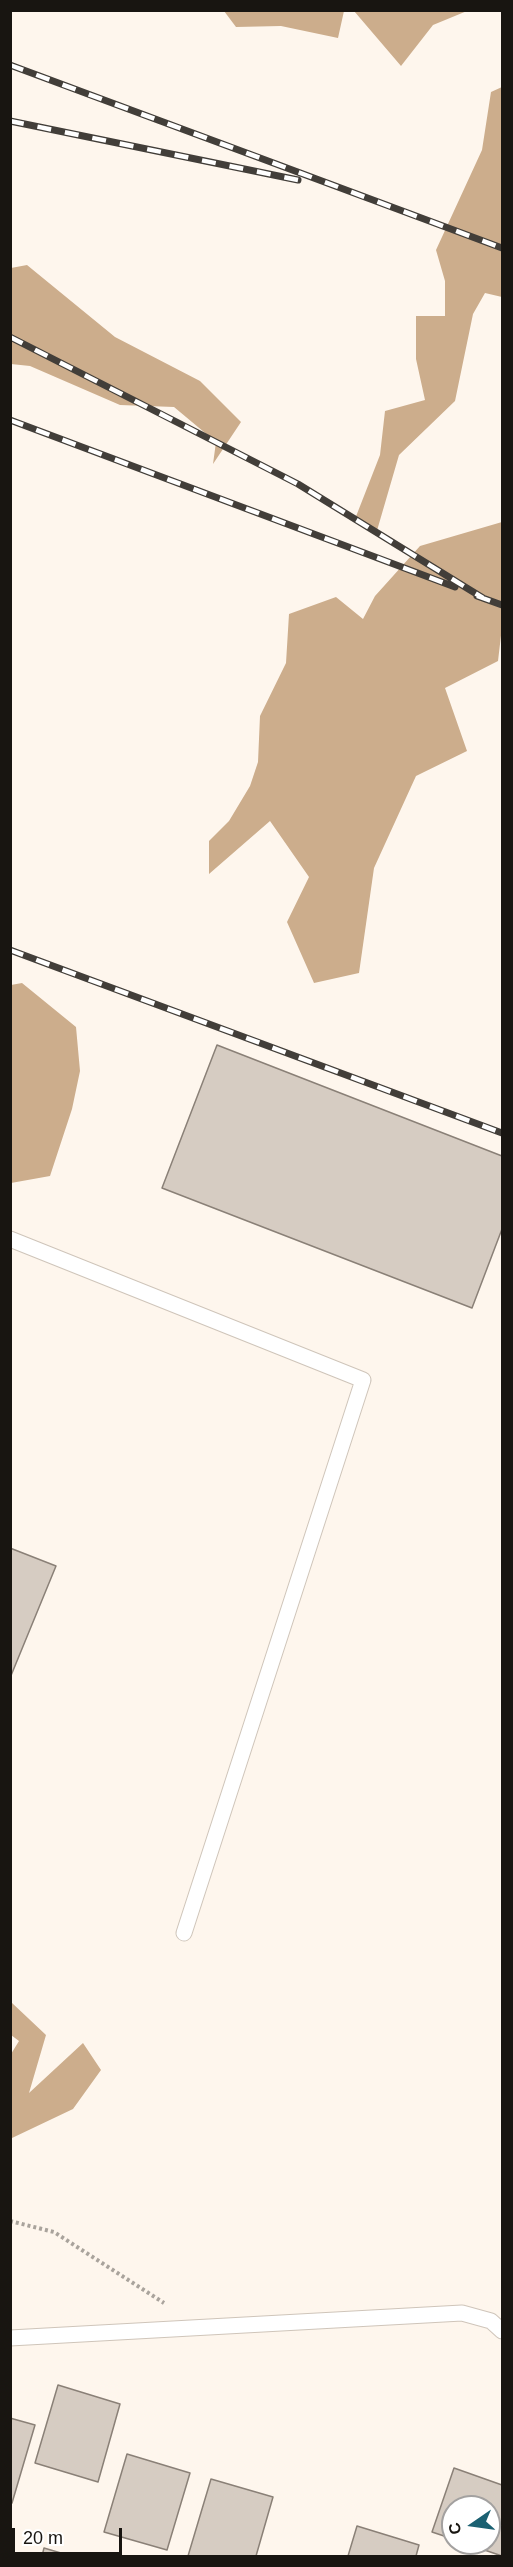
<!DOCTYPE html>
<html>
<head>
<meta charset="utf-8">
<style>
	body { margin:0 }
	#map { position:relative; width:513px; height:2567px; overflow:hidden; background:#fef6ed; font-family:Arial,sans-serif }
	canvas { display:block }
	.frame { position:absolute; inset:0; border:12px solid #181511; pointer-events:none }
	.north { position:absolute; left:441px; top:2495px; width:60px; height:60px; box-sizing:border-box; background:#fff; border:2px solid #a3a1a0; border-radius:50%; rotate:257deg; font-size:16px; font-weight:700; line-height:24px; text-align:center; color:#181511 }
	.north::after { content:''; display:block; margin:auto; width:21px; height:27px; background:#1b6172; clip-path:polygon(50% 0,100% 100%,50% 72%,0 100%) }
	.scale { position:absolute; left:12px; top:2528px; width:110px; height:27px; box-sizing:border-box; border:3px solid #181511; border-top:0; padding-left:8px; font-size:18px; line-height:21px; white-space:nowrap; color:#181511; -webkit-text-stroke:4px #fff; paint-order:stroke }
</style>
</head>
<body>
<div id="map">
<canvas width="513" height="2567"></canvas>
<div class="frame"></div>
<div class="north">С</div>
<div class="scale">20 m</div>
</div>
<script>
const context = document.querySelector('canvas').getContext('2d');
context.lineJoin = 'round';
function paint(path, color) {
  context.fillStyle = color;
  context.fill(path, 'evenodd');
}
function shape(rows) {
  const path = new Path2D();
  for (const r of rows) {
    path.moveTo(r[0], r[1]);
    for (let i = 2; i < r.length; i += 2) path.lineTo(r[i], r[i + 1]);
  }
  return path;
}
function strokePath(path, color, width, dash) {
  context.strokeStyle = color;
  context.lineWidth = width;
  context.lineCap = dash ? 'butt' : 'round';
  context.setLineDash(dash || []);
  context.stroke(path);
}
const forest = shape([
	[224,11,344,11,338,38,281,26,236,27],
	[354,11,467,11,433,25,401,66],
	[502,87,502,297,485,293,473,314,455,401,399,455,376,534,355,519,380,455,385,411,425,400,416,359,416,316,445,316,445,281,436,250,482,150,491,92],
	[27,265,115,337,200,381,241,422,213,464,216,442,174,407,120,405,30,366,11,364,11,268],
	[502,522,502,627,498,661,445,688,467,751,416,776,374,868,359,973,314,983,287,922,309,877,270,821,209,874,209,841,229,821,250,786,258,762,260,716,286,663,289,614,336,597,363,619,375,596,420,546],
	[22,983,76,1027,80,1071,72,1109,50,1176,11,1183,11,985],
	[11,2002,46,2035,29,2093,83,2043,101,2070,73,2109,12,2138,11,2054,19,2041,11,2035]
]);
const building = shape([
	[217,1045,502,1156,502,1229,472,1308,162,1188,217,1045],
	[10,1548,56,1566,10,1678,10,1548],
	[58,2385,120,2404,98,2482,35,2463,58,2385],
	[10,2418,35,2425,12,2503,10,2502,10,2418],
	[127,2454,190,2473,167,2550,104,2532,127,2454],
	[454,2468,502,2485,502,2556,464,2543,489,2543,489,2507,453,2507,453,2539,432,2532,454,2468],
	[211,2479,273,2497,256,2556,188,2556,211,2479],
	[357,2526,419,2545,416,2556,348,2556,357,2526],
	[44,2548,71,2556,42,2556,44,2548]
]);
const path = shape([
	[10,2221,54,2232,164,2303]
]);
const service = shape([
	[10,1239,363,1380,184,1933],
	[10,2338,462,2313,491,2321,502,2331]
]);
const rail = shape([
	[10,65,502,248],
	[10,121,298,180],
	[10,337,298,484,483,598],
	[10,420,455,587],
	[477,596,502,605],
	[10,950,502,1133]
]);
paint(forest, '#ccad8c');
paint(building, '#d6ccc2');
strokePath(building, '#8a8077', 1.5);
strokePath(service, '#cfc5ba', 17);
strokePath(path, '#a9a39c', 4, [3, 3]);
strokePath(service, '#fff', 15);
strokePath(rail, '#423e39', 7);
strokePath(rail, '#fff', 4.5, [14]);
</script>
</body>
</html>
